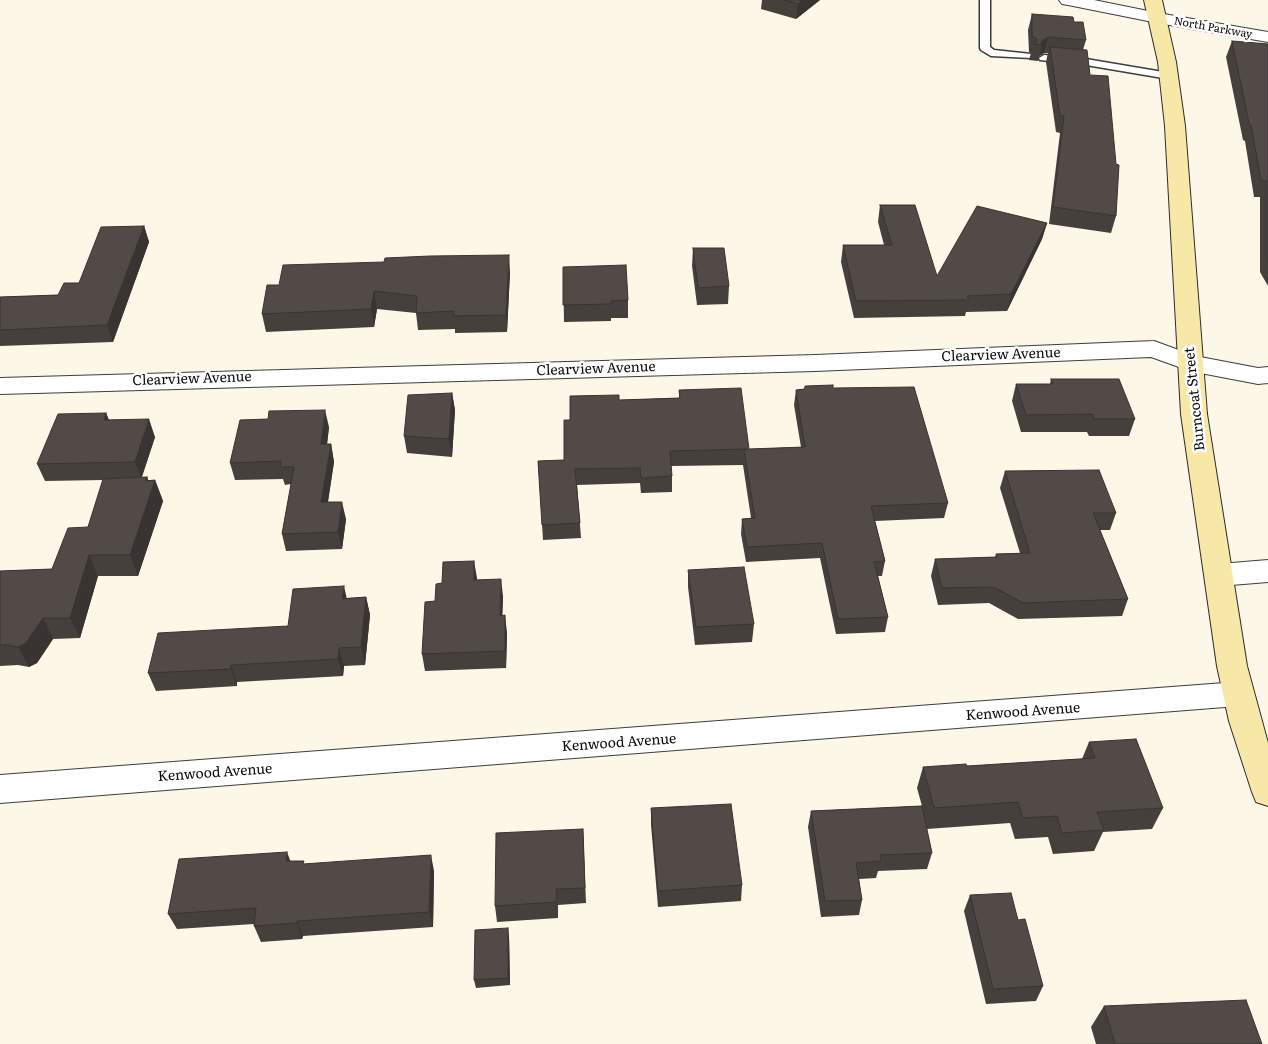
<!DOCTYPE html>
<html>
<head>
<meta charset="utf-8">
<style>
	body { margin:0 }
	canvas { display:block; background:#fdf7e8 }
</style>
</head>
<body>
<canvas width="1268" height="1044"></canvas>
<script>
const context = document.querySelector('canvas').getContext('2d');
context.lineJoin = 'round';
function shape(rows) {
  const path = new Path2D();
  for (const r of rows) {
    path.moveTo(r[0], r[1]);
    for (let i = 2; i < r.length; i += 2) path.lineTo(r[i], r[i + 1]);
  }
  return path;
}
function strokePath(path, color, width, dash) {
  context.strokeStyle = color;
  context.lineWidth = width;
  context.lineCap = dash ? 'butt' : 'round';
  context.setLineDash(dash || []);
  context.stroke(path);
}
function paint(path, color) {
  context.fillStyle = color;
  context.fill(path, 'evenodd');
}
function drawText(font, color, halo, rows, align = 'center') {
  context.font = font + ' Literata,serif';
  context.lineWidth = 5;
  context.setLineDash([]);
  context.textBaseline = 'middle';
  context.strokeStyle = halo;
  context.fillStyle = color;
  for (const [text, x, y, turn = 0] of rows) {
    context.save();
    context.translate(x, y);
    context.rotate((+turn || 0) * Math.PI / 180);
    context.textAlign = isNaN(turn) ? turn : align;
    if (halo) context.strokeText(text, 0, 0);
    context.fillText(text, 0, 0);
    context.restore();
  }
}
const service = shape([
	[980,0,990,0,990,47,994,50,1031,54,1032,56,1031,58,991,56,981,50,980,48,980,0],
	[1044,55,1080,58,1169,73,1175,76,1169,79,1080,64,1040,60,1039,58,1044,55]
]);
const minor = shape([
	[1158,13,1268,32,1268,42,1152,22,1149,18,1152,14,1158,13],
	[1154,341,1195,356,1258,368,1268,367,1268,383,1258,384,1190,371,1151,357,815,371,0,394,0,378,815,355,1154,341],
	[1268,560,1268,582,1219,586,1209,583,1205,575,1209,567,1219,564,1268,560],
	[1238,682,1249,685,1253,694,1249,703,1238,706,0,803,0,775,1238,682]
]);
const tertiary = shape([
	[1059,0,1094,0,1158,13,1164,14,1167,18,1164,22,1158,23,1068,5,1062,4,1059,0]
]);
const secondary = shape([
	[1144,0,1162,0,1176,62,1185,126,1207,414,1247,666,1268,743,1268,806,1256,802,1252,792,1229,721,1217,666,1181,414,1165,126,1158,62,1144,0]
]);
const wall = shape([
	[762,0,820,0,796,19,761,9],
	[1032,14,1074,22,1086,40,1083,50,1090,75,1116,216,1111,233,1049,224,1060,133,1056,132,1046,62,1048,53,1044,53,1039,56,1038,61,1029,60,1031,53,1029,52,1028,30],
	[1232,41,1268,44,1268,286,1260,272,1260,197,1254,197,1245,141,1243,140,1226,57],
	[880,205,937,276,1047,223,1042,239,1007,311,966,312,965,316,854,318,841,262,843,245,884,245,878,222],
	[144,226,149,242,113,342,0,346,0,297,58,295,79,283],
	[693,248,729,286,728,304,697,305,692,266],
	[563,267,628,300,628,318,611,318,611,321,564,322],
	[510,272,507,332,455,333,455,329,418,330,416,313,377,309,374,327,266,332,262,314,279,285],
	[1051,379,1135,419,1129,436,1089,436,1087,432,1021,432,1012,401,1016,384,1050,384],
	[805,386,833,388,948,503,944,518,875,521,885,561,882,576,878,576,888,617,885,632,836,634,820,558,746,562,741,534,742,519,751,518,743,465,671,466,672,476,672,492,641,493,640,483,577,485,581,538,543,540,538,461,564,460,570,420,619,400,679,398,679,390,749,449,801,447,794,405,796,390,804,389],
	[452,393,455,410,452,457,407,453,404,436],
	[106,413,109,420,155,437,142,477,147,477,148,480,155,480,163,501,138,576,98,576,80,638,53,639,37,663,29,667,18,665,0,666,0,571,52,569,88,527,103,480,45,481,37,464],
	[329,427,327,444,331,444,334,462,328,502,346,519,342,549,286,551,282,534,291,484,285,485,283,479,235,480,230,463],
	[1005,471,1116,513,1110,530,1100,530,1128,599,1122,616,1018,619,989,603,938,605,931,576,935,559,995,557,996,554,1020,553,1000,488],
	[688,570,754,624,752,642,695,645,688,587],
	[477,580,503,596,502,615,507,633,506,668,425,671,422,654,435,601],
	[366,597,370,615,365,665,344,666,343,676,237,682,237,686,156,691,148,673,288,626,346,598],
	[1089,742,1163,808,1152,829,1103,832,1094,851,1053,854,1048,837,1015,839,1010,823,927,829,923,812,932,853,927,869,878,871,876,878,859,879,862,900,859,915,821,917,808,827,811,811,922,806,917,788,923,767,967,766,1082,759],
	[651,808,742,885,741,901,658,907,651,825],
	[583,829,586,903,558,905,558,918,497,922,495,906],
	[290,861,305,864,434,871,433,927,303,936,302,939,261,942,254,926,254,924,177,929,168,914],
	[970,895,1018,920,1043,986,1036,1001,986,1004,964,911],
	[509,936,510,985,476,988,474,980],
	[1104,1006,1262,1044,1096,1044,1091,1027]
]);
const shadedWall = shape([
	[802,0,820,0,796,19,798,4],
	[1048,37,1044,53,1039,56,1042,45,1041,42],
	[1047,223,1042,239,1007,311,1011,294],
	[144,226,149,242,113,342,107,325],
	[509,255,510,272,507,332,506,315],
	[374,291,377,309,374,327,371,309],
	[452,393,455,410,452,457,449,439],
	[325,410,329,427,325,462,321,444],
	[106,413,113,431,104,420],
	[149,419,155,437,141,479,135,462],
	[331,444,334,462,325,520,321,502],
	[147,477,152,491,155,480,163,501,138,576,130,555],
	[342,502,346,519,342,549,338,532],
	[89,555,98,576,80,638,70,618],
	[474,561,477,578,476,597,474,580],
	[501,579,503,596,502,633,500,616],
	[344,586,348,604,342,599],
	[366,597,370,615,365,665,361,647],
	[505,615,507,633,506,668,505,651],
	[43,618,53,639,37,663,29,667,18,647],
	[339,648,344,666,343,676,338,659],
	[231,665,237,682,237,686,231,669],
	[287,852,293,868,286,861],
	[431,855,434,871,433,927,429,912],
	[297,921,303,936,302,939,297,923],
	[508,928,509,936,510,985,508,978]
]);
const building = shape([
	[785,0,802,0,798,4,785,0],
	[1032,14,1073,17,1074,22,1083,22,1086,40,1048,37,1041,42,1042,45,1033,44,1036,43,1037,39,1032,36,1032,14],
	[1232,41,1268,44,1268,258,1266,255,1266,181,1261,180,1251,125,1249,123,1232,41],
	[1050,47,1087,50,1090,75,1108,76,1116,164,1119,165,1116,216,1053,207,1064,116,1060,116,1050,47],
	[880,205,915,205,937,276,977,206,1047,223,1011,294,967,296,969,300,856,301,843,245,892,245,880,205],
	[144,226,107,325,0,330,0,297,58,295,64,283,79,283,101,227,144,226],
	[693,248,724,248,729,286,698,288,693,248],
	[509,255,506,315,453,316,454,311,416,313,417,296,374,291,371,309,262,314,267,285,279,285,283,265,384,262,385,258,430,256,509,255],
	[626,265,628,300,611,301,611,304,563,305,563,267,626,265],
	[1051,379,1119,379,1135,419,1094,419,1093,414,1026,415,1016,384,1053,384,1051,379],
	[833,385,833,388,914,387,948,503,871,506,885,561,874,562,888,617,838,619,822,543,747,547,742,519,755,518,744,450,747,449,670,451,672,476,641,478,640,468,575,469,580,523,542,525,538,461,564,460,564,420,570,420,570,396,619,395,619,400,680,398,679,390,741,388,749,449,805,447,796,390,805,389,805,386,833,385],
	[452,393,449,439,404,436,408,395,452,393],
	[325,410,321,444,331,444,321,502,342,502,338,532,282,534,294,467,280,467,281,461,230,463,240,420,268,419,269,411,325,410],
	[106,413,104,420,149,419,135,462,37,464,58,414,106,413],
	[1099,470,1116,513,1093,513,1128,599,1023,603,994,587,942,588,935,559,997,557,996,554,1030,553,1005,471,1099,470],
	[147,477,146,481,155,480,130,555,89,555,70,618,43,618,26,643,18,647,7,645,0,645,0,571,52,569,68,528,88,527,103,479,147,477],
	[474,561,474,580,501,579,500,616,505,615,505,651,422,654,425,602,435,601,436,584,442,583,443,562,474,561],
	[744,567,754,624,696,627,688,570,744,567],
	[344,586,342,599,366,597,361,647,339,648,338,659,231,665,231,669,148,673,158,633,288,626,293,589,344,586],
	[1136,739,1163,808,1097,812,1104,830,1062,833,1057,816,1023,818,1018,802,934,808,923,767,966,764,967,766,1095,758,1089,742,1136,739],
	[731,804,742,885,658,891,651,808,731,804],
	[922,806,932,853,880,855,881,861,856,863,862,900,825,901,811,811,922,806],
	[583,829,585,888,556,889,557,902,495,906,496,833,583,829],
	[287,852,286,861,304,861,303,864,431,855,429,912,297,921,297,923,254,926,256,908,168,914,179,859,287,852],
	[1011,893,1018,920,1025,919,1043,986,993,989,970,895,1011,893],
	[508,928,508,978,474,980,475,930,508,928],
	[1246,1000,1262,1044,1115,1044,1104,1006,1246,1000]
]);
const farStreetnames = [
	["North Parkway",1213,28,10]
];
const streetNames = [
	["Clearview Avenue",1001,355,-2],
	["Clearview Avenue",596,369,-2],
	["Clearview Avenue",192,379,-2],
	["Burncoat Street",1195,399,-96],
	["Kenwood Avenue",1023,712,-4],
	["Kenwood Avenue",619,743,-4],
	["Kenwood Avenue",215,773,-4]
];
strokePath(service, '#3d3d3d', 3);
strokePath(minor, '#3d3d3d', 2);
strokePath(tertiary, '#3d3d3d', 2);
strokePath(secondary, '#2c2c2c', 2);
paint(service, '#fff');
paint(minor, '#fff');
paint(tertiary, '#fff');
paint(secondary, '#f8e8a8');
paint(wall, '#46403d');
paint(shadedWall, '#393432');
paint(building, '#514a47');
strokePath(building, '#393432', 1);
drawText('11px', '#0a0a0a', '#fff', farStreetnames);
drawText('14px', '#0a0a0a', '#fff', streetNames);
</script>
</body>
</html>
